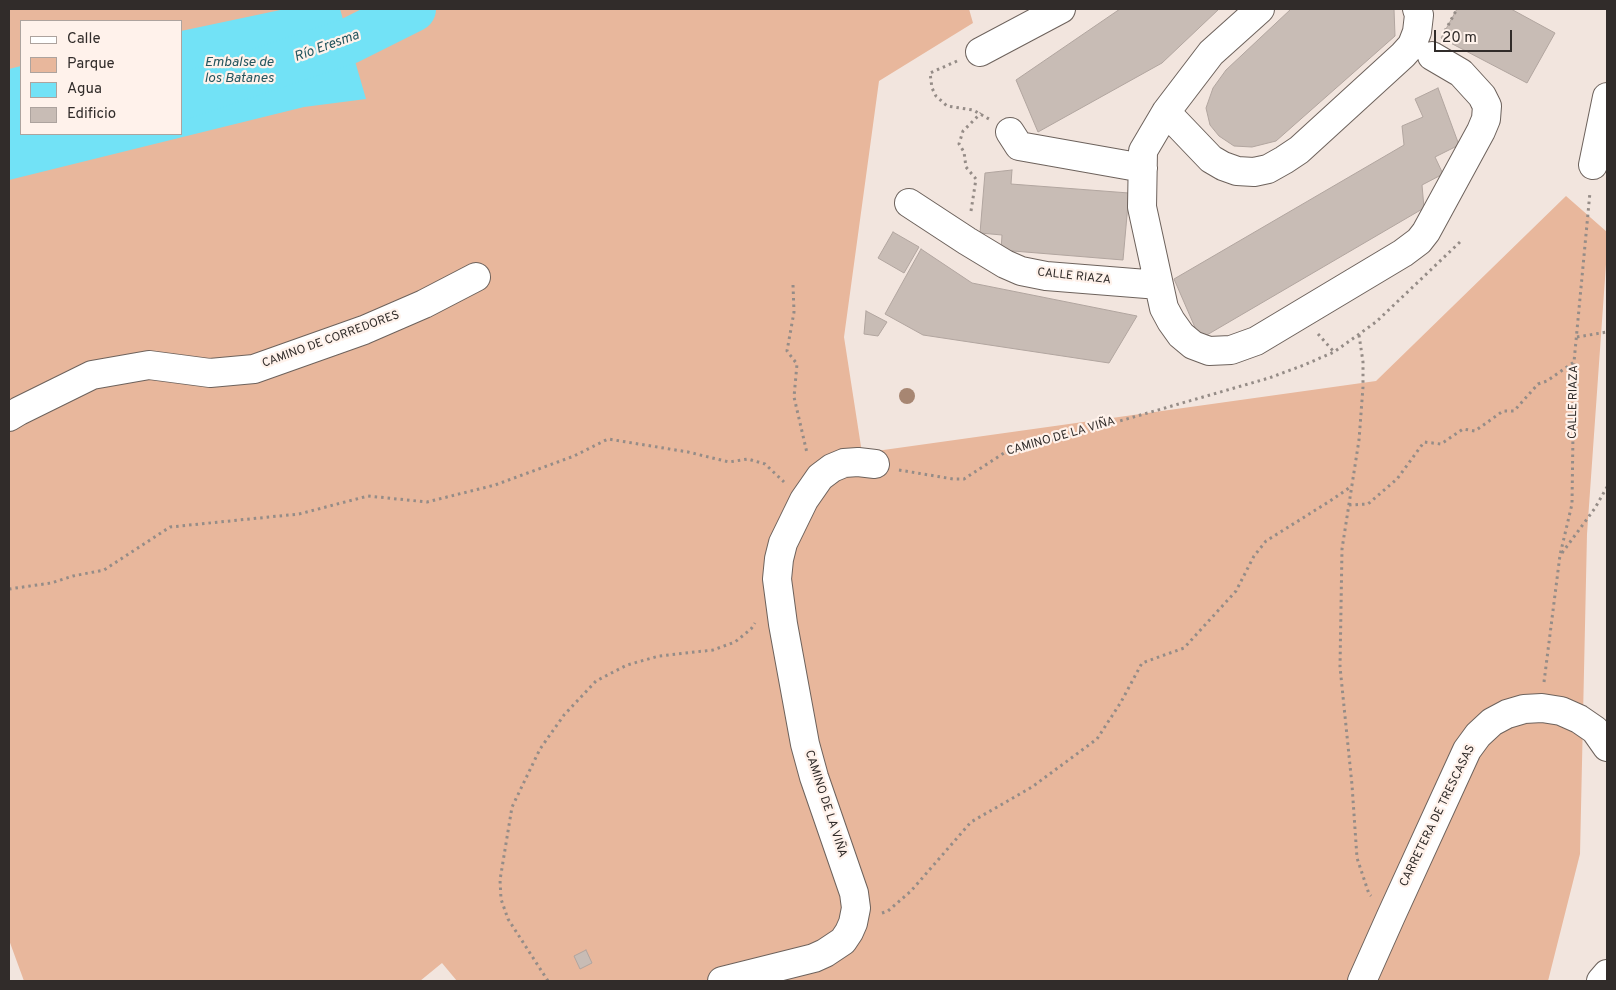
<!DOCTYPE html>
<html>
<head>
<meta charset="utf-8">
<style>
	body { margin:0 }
	#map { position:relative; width:1616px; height:990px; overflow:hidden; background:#f2e5de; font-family:Overpass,sans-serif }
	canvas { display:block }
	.frame { position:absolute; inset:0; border:10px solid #312c2a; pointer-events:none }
	.legend { position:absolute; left:20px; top:20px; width:162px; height:115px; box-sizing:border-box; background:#fff2eb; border:1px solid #ada39e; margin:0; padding:6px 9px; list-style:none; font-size:15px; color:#312c2a }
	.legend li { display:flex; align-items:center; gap:10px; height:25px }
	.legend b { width:25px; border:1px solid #ada39e }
	.scale { position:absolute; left:1434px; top:30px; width:78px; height:22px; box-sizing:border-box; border:2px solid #312c2a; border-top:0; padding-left:6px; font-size:15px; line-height:18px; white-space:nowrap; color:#312c2a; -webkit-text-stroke:4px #fff2eb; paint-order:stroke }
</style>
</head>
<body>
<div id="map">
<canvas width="1616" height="990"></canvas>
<div class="frame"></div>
<ul class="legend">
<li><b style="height:6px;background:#fff"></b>Calle</li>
<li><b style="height:14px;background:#e8b79c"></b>Parque</li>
<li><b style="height:14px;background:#72e2f6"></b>Agua</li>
<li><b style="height:14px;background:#c8bcb5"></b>Edificio</li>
</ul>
<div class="scale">20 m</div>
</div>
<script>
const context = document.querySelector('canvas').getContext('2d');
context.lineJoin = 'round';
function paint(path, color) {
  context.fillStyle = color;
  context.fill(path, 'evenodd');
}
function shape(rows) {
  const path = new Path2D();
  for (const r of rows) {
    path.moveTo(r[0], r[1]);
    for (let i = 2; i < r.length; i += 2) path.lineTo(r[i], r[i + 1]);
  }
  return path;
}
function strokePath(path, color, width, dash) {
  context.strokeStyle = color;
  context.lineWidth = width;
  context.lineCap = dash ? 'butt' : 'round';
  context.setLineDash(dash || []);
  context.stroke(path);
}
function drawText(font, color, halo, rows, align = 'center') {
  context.font = font + ' Overpass,sans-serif';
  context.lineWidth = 4.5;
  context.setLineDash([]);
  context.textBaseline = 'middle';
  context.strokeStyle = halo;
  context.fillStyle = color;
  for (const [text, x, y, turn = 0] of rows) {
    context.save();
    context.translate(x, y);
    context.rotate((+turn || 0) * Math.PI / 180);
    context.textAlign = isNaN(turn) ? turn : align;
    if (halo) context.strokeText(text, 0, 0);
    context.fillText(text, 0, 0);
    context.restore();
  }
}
const green = shape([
	[9,9,969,9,973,23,879,81,844,337,862,453,1376,381,1566,196,1607,232,1607,250,1587,534,1580,854,1548,981,457,981,442,963,420,981,24,981,9,940],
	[21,21,181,21,181,134,21,134]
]);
const water = shape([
	[285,9,340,9,366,99,304,107,9,180,9,69,21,66,21,134,181,134,181,31]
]);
const river = shape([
	[181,97,349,41,413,9]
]);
const building = shape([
	[1120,9,1219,9,1162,63,1038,132,1016,80,1120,9],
	[1291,9,1394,9,1395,36,1276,141,1252,147,1234,146,1219,136,1210,125,1206,108,1213,88,1226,70,1291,9],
	[1457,9,1511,9,1555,33,1527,83,1441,38,1457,9],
	[1438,88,1459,145,1435,157,1443,174,1422,185,1424,208,1200,339,1174,279,1404,145,1402,126,1423,117,1415,99,1438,88],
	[1012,170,1011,184,1129,193,1123,260,1001,250,1002,235,980,233,985,173,1012,170],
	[893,232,919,247,904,273,878,258,893,232],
	[921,249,972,283,1137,316,1109,363,923,335,885,314,921,249],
	[866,311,887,322,878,336,864,334,866,311],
	[586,950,592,963,580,969,574,956,586,950]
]);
const path = shape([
	[1445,31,1457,9],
	[957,61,930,73,932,88,936,96,947,106,973,110,989,119],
	[971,211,976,179,966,167,964,152,959,144,963,131,981,113],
	[793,285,794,312,787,351,797,364,794,397,807,453],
	[1318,334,1334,352],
	[1359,335,1363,362,1363,387,1359,440,1342,549,1340,667,1352,785,1357,858,1369,894,1371,896],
	[1577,337,1607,332],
	[899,470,953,479,964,479,1004,453,1085,431,1269,378,1304,365,1334,352,1376,322,1460,242],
	[1349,505,1368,504,1397,479,1424,442,1441,444,1463,429,1475,431,1503,411,1514,411,1538,384,1547,381,1574,362],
	[1562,553,1595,508,1607,487],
	[9,589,51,583,73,576,104,570,170,527,299,514,368,496,427,502,495,485,574,456,608,439,688,452,729,462,748,459,765,464,784,482],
	[1544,682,1560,555,1572,504,1574,362,1590,192],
	[882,913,888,911,911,891,971,822,1032,787,1097,739,1121,702,1142,663,1184,648,1236,591,1254,556,1266,541,1330,501,1352,486],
	[548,981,508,919,501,899,500,880,512,807,540,749,564,715,596,681,627,665,659,656,713,650,735,642,751,629,755,623]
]);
const minor = shape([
	[1260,9,1211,53,1166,112,1143,151,1142,207,1164,308,1171,321,1181,335,1193,345,1209,351,1231,350,1256,341,1403,253,1419,241,1426,232,1481,131,1486,119,1487,106,1482,96,1461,73,1432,56],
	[980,52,1061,9],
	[1166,112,1211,159,1223,166,1237,171,1254,172,1268,169,1284,160,1299,150,1403,55,1412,45,1417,32,1419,15,1417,9],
	[1010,132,1019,146,1143,168],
	[1593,165,1607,97],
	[909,203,967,241,1005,264,1021,271,1046,276,1159,285],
	[9,417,19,411,92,375,149,365,210,373,254,369,364,330,424,304,476,277],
	[722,981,814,958,825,953,843,941,849,932,853,923,856,908,854,893,814,777,805,744,783,624,777,579,779,559,783,543,804,500,820,477,832,468,844,463,858,462,875,464],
	[1601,981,1607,974]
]);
const tertiary = shape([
	[1362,981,1391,916,1467,750,1478,735,1492,722,1507,714,1524,709,1542,708,1561,711,1579,719,1595,730,1607,747]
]);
const trees = [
	[907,396]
];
const streetNames = [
	["CALLE RIAZA",1074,277,6],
	["CAMINO DE CORREDORES",331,340,-20],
	["CALLE RIAZA",1574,402,-89],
	["CAMINO DE LA VIÑA",1061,437,-16],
	["CAMINO DE LA VIÑA",825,804,72],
	["CARRETERA DE TRESCASAS",1438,816,-64]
];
const waterNames = [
	["Río Eresma",327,47,-20],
	["Embalse de",239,63],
	["los Batanes",239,79]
];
paint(green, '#e8b79c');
paint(water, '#72e2f6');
strokePath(river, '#72e2f6', 46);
paint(building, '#c8bcb5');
strokePath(building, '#b1a59f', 1);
strokePath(minor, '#6d625c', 30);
strokePath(tertiary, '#6d625c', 30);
strokePath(path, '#958c87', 3, [2.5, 4]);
strokePath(minor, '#fff', 28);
strokePath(tertiary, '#fff', 28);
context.fillStyle = '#a78672';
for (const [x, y] of trees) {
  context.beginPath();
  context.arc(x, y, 8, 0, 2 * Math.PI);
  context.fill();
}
drawText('12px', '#312c2a', '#fff2eb', streetNames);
drawText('italic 14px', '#25565f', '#fff2eb', waterNames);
</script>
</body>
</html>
